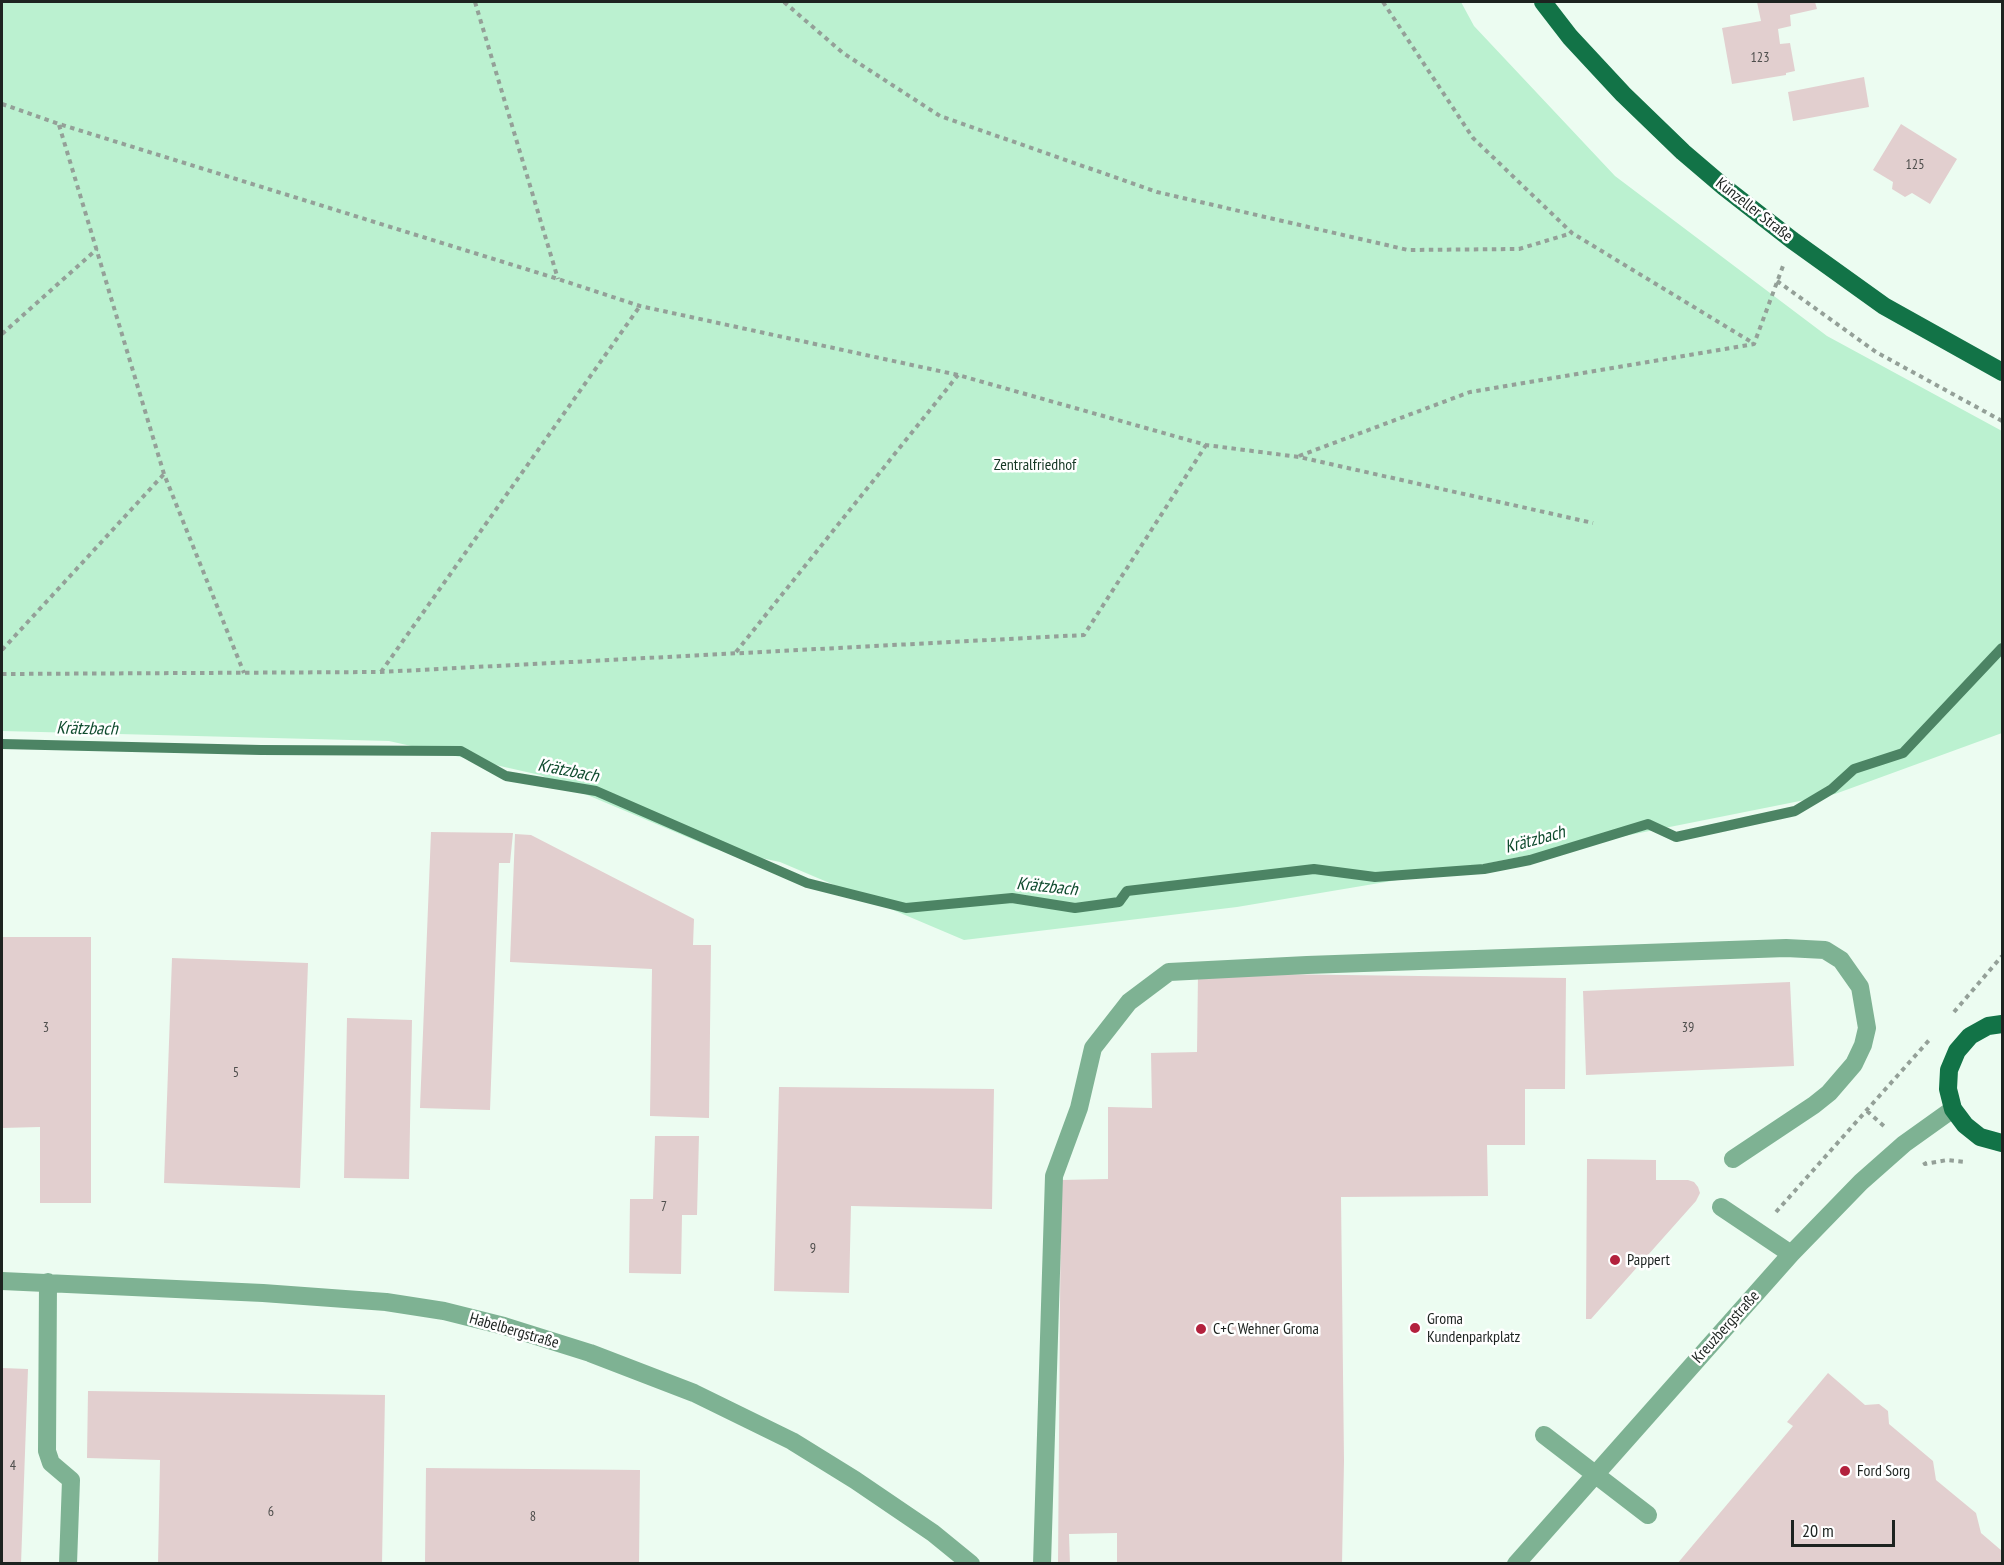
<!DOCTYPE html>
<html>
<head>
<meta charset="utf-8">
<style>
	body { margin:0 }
	#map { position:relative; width:2004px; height:1565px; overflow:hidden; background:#ecfcf1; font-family:"PT Sans Narrow",sans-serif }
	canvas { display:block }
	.frame { position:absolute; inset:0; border:3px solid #1d2320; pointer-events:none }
	.scale { position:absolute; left:1791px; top:1520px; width:104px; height:27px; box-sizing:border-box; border:3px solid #1d2320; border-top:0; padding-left:8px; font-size:18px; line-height:21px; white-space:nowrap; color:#1d2320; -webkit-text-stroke:4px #fff; paint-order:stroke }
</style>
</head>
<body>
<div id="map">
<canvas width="2004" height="1565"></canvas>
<div class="frame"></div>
<div class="scale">20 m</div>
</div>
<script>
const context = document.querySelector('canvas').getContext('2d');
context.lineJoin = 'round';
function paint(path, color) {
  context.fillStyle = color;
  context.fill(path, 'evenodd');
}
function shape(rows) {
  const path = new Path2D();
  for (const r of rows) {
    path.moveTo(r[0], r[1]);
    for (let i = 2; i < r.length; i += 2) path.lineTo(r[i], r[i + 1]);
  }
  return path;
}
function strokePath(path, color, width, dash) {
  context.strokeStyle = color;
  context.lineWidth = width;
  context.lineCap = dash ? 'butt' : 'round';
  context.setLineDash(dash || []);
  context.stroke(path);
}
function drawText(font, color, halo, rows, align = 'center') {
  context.font = font + ' "PT Sans Narrow",sans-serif';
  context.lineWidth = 5;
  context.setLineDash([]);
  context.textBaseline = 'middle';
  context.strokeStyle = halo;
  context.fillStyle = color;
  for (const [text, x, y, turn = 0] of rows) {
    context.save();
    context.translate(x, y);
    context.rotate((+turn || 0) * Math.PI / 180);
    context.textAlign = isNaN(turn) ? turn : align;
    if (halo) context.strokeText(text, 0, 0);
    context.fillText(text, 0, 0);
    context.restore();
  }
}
const green = shape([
	[2,2,1461,2,1474,26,1615,176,1827,336,2002,431,2002,733,1835,794,1439,873,1237,907,964,940,780,862,713,848,540,775,389,741,2,731]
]);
const stream = shape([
	[2,744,261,750,461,751,506,776,596,791,807,883,906,908,1012,898,1075,908,1119,902,1127,891,1314,869,1375,877,1484,869,1530,860,1648,824,1676,837,1795,811,1832,789,1854,769,1903,753,2002,648]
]);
const building = shape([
	[1757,2,1815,2,1817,9,1790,15,1791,26,1778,29,1780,44,1790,43,1795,71,1786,73,1786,75,1732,84,1722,28,1761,21],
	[1864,77,1869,107,1793,121,1788,92],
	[1901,124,1957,159,1930,204,1912,193,1905,197,1892,189,1893,182,1873,170],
	[431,832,513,833,510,863,499,863,490,1110,420,1108],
	[515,834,531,835,694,919,693,945,711,945,709,1118,650,1116,652,969,510,962],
	[2,937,91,937,91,1203,40,1203,40,1127,2,1128],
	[172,958,308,963,300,1188,164,1183],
	[1198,973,1566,978,1565,1089,1525,1089,1525,1145,1487,1145,1488,1196,1341,1197,1344,1461,1342,1564,1117,1564,1117,1533,1069,1534,1070,1564,1058,1564,1061,1180,1108,1179,1108,1107,1152,1108,1151,1053,1197,1052],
	[1790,982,1794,1066,1586,1075,1583,991],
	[347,1018,412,1020,409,1179,344,1178],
	[779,1087,994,1089,992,1209,851,1206,849,1293,774,1291],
	[655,1136,699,1136,697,1215,682,1215,681,1274,629,1273,630,1199,653,1199],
	[1587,1159,1656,1160,1656,1180,1688,1180,1694,1182,1698,1187,1700,1193,1696,1201,1591,1319,1586,1319],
	[2,1368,28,1369,21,1564,2,1564],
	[1828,1373,1865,1405,1879,1404,1888,1411,1889,1424,1933,1461,1936,1480,1976,1513,1981,1533,2002,1551,2002,1564,1677,1564,1793,1426,1787,1422],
	[88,1391,385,1395,382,1564,158,1564,160,1460,87,1458],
	[426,1468,640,1470,639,1564,425,1564]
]);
const path = shape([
	[475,2,558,279],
	[784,2,843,53,940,116,1157,192,1408,250,1519,249,1572,233],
	[1383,2,1473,138,1572,233,1753,343],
	[2,104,59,124,558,279,640,306,958,375,1206,445,1299,457,1593,523],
	[59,125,164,474,244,673],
	[1777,281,1876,352,2002,421],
	[2,334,97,249],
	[1299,456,1470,392,1754,344,1783,266],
	[2,650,164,474],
	[736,652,958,375],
	[381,672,640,306],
	[2,674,381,672,1084,635,1206,445],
	[1954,1012,2002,956],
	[1867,1111,1885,1127],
	[1924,1162,1925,1164,1947,1160,1966,1162],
	[1776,1212,1931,1038]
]);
const minor = shape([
	[1721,1207,1791,1254],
	[2,1281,263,1293,386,1302,444,1311,504,1326,590,1353,694,1393,792,1441,855,1480,933,1533,971,1564],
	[48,1282,47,1451,51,1463,71,1480,68,1564],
	[1544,1435,1648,1515],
	[1042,1564,1054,1176,1079,1108,1093,1048,1129,1002,1169,972,1307,965,1786,948,1825,950,1841,960,1860,987,1867,1028,1863,1045,1854,1064,1829,1093,1814,1105,1733,1159],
	[1516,1564,1791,1254,1861,1182,1904,1144,1953,1109]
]);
const major = shape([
	[1543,2,1570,37,1623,94,1683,152,1724,187,1792,240,1884,306,2002,372],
	[2002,1024,1988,1026,1970,1036,1957,1051,1949,1070,1948,1089,1953,1109,1965,1125,1980,1137,2002,1143]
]);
const markers = [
	[1615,1260,6,"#b3213d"],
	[1415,1328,6,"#b3213d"],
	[1201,1329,6,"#b3213d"],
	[1845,1471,6,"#b3213d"]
];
const numberNames = [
	["123",1760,58],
	["125",1915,165],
	["3",46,1028],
	["39",1688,1028],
	["5",236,1073],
	["7",664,1207],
	["9",813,1249],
	["4",13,1466],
	["6",271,1512],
	["8",533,1517]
];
const streetNames = [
	["Künzeller Straße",1754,210,38],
	["Kreuzbergstraße",1726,1327,-48],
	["Habelbergstraße",514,1331,16]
];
const parkNames = [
	["Zentralfriedhof",1035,465]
];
const poiNames = [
	["Pappert",1627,1260],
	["Groma",1427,1319],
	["Kundenparkplatz",1427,1337],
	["C+C Wehner Groma",1213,1329],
	["Ford Sorg",1857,1471]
];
const waterNames = [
	["Krätzbach",87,729,1],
	["Krätzbach",568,771,11],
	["Krätzbach",1535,840,-15],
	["Krätzbach",1047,887,6]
];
paint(green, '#bbf1d0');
strokePath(stream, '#4c8464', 10);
paint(building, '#e2cfcf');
strokePath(path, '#94a098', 4, [4.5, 4.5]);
strokePath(minor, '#7eb293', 18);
strokePath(major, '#127347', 18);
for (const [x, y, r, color] of markers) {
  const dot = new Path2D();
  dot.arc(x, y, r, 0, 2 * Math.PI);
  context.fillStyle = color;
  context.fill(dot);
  strokePath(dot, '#fff', 2);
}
drawText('14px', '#4e4e4c', null, numberNames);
drawText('16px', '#1d2320', '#fff', streetNames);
drawText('16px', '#163825', '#fff', parkNames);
drawText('16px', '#1d2320', '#fff', poiNames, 'left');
drawText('italic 18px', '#104c2f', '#fff', waterNames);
</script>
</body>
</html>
